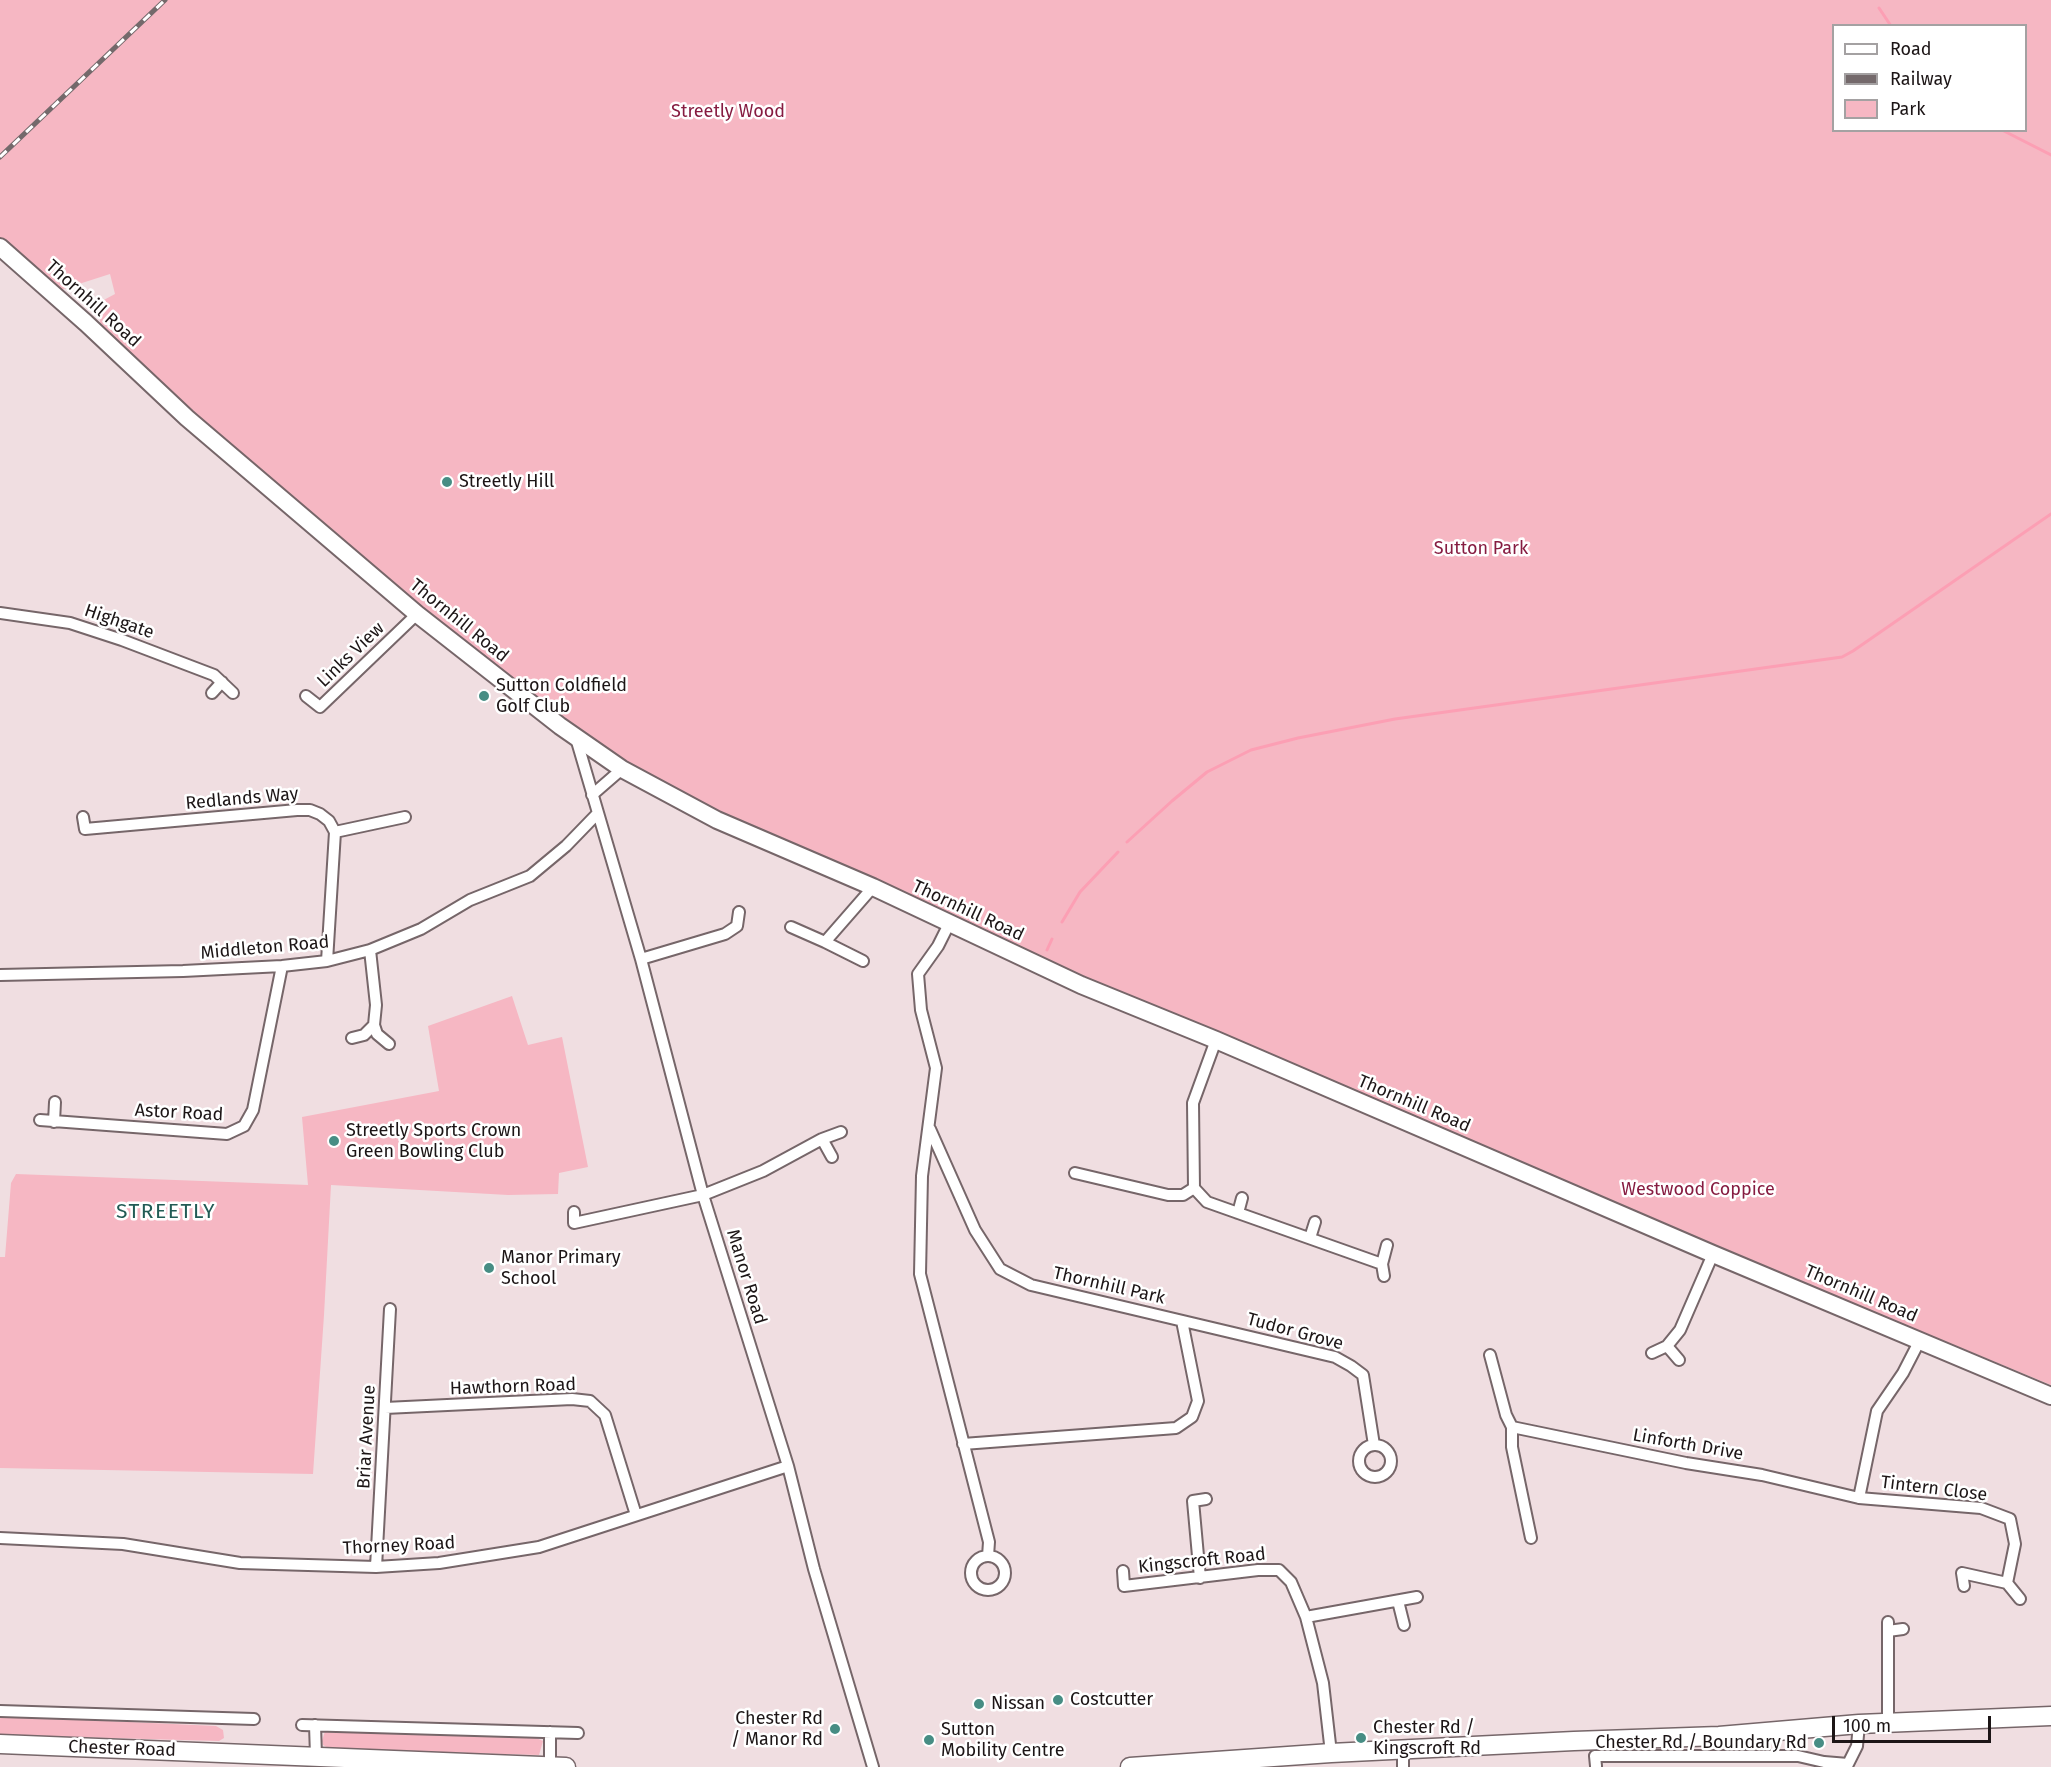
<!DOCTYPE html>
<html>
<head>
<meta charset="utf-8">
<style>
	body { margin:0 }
	#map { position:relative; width:2051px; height:1767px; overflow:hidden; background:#f0dee1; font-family:"Fira Sans",sans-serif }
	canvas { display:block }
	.legend { position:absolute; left:1832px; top:24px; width:195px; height:108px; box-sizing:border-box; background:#fff; border:2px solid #a4a1a2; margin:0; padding:8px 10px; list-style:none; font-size:18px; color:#1c1516 }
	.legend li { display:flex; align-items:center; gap:12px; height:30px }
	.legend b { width:30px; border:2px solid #a4a1a2 }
	.scale { position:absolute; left:1832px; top:1716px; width:159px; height:27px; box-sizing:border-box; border:3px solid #1c1516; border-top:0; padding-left:8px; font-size:18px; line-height:21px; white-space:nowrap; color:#1c1516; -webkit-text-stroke:4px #fff; paint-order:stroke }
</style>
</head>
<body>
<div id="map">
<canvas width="2051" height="1767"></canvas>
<ul class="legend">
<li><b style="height:8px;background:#fff"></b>Road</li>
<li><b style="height:8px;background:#74696b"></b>Railway</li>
<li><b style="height:16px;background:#f6b7c3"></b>Park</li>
</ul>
<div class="scale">100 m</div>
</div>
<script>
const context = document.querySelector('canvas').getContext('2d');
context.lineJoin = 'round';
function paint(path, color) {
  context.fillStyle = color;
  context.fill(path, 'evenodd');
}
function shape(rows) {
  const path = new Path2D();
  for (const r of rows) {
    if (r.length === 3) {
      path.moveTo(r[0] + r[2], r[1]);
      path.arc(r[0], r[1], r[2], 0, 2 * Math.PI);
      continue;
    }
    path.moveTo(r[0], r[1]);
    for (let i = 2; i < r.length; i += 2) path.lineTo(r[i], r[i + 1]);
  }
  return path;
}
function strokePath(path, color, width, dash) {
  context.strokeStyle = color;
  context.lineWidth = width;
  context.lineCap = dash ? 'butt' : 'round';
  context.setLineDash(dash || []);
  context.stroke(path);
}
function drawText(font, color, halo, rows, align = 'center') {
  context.font = font + ' "Fira Sans",sans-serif';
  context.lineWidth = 5;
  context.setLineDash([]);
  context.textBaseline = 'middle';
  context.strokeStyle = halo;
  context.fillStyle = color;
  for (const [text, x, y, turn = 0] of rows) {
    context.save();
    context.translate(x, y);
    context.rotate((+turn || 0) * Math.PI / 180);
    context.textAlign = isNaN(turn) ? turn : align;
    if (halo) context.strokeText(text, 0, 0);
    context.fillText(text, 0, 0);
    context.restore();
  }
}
const green = shape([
	[0,0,2051,0,2051,1385,1606,1202,1083,977,866,882,657,782,572,728,479,659,415,600,183,406,100,329,100,302,115,294,110,274,57,291,0,239],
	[1834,26,2026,26,2026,130,1834,130],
	[512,996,528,1045,562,1037,588,1167,559,1173,558,1194,508,1195,331,1185,324,1315,313,1474,0,1468,0,1257,5,1257,11,1183,16,1174,308,1185,302,1117,439,1091,428,1026],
	[0,1716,216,1726,223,1730,224,1738,219,1741,0,1735],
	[325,1731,534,1737,543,1741,539,1755,330,1749,323,1745,322,1741]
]);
const stream = shape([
	[1879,8,1891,26],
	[2002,130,2051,155],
	[1127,842,1172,801,1207,772,1251,750,1298,738,1395,719,1842,657,1853,651,2051,514],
	[1062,922,1080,892,1118,852],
	[1047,950,1052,939]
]);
const minor = shape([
	[0,613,70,623,122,640,214,675,233,693],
	[212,693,222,682],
	[306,696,320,707,417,614],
	[576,738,641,959,703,1195,788,1466,814,1569,873,1767],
	[592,795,622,769],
	[83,817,85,829,297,810,310,810,320,814,329,821,335,832,327,961],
	[335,832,405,817],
	[949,924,938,946,918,974,921,1010,936,1068,922,1176,920,1274,989,1542,988,1556],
	[791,927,825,942],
	[641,959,725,934,737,926,739,912],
	[863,961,825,942,873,887],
	[0,975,183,971,282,966,327,961,370,950,421,929,470,900,530,876,566,846,598,813],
	[374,1025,377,1034,389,1044],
	[352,1038,364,1035,374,1025,376,1005,370,950],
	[1216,1040,1193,1103,1194,1188,1207,1202,1382,1264,1384,1276],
	[40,1120,227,1134,244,1126,253,1110,282,966],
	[54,1122,55,1102],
	[930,1129,975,1230,1000,1269,1031,1285,1335,1357,1351,1366,1363,1375,1374,1445],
	[822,1139,832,1157],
	[1075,1173,1168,1195,1183,1195,1194,1188],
	[574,1212,574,1223,703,1195,763,1171,822,1139,841,1132],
	[1238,1213,1242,1198],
	[1310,1238,1315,1222],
	[1382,1264,1387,1245],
	[1667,1346,1679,1360],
	[1652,1353,1667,1346,1680,1330,1713,1254],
	[1490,1355,1506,1415,1512,1427,1512,1447,1531,1538],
	[385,1408,572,1399,590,1401,605,1415,636,1515],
	[1512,1427,1686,1463,1762,1475,1859,1498,1981,1508,2010,1519,2015,1544,2007,1583,2020,1599],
	[963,1444,1176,1428,1192,1417,1198,1401,1182,1321],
	[1375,1461,16],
	[1859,1498,1877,1411,1903,1373,1920,1340],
	[0,1538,123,1544,240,1563,376,1567,439,1563,539,1547,788,1466],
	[988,1573,17],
	[376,1567,390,1309],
	[1123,1571,1124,1586,1258,1570,1279,1570,1291,1582,1306,1617,1323,1683,1331,1753],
	[1200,1578,1193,1501,1206,1499],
	[1964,1586,1962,1573,2007,1583],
	[1398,1601,1404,1625],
	[1306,1617,1417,1597],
	[1888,1622,1888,1723],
	[1888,1631,1903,1629],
	[0,1711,254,1719],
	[302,1725,578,1733],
	[315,1725,316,1756],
	[1403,1751,1403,1767],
	[550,1766,550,1732],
	[1596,1766,1595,1756,1798,1756,1824,1762,1848,1764,1857,1746,1859,1724]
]);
const secondary = shape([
	[0,247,86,323,187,418,417,614,560,726,622,769,717,820,873,887,1081,985,1216,1040,1713,1254,2051,1396]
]);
const trunk = shape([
	[0,1744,566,1767],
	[1130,1767,1331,1753,1574,1741,1719,1736,1859,1724,2051,1716]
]);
const rail = shape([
	[0,157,165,0]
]);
const markers = [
	[447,482,6,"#478d84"],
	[484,696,6,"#478d84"],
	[334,1141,6,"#478d84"],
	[489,1268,6,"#478d84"],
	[1058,1700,6,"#478d84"],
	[979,1704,6,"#478d84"],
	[835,1729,6,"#478d84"],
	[1361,1738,6,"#478d84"],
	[929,1740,6,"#478d84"],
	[1819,1743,6,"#478d84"]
];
const parkNames = [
	["Streetly Wood",728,112],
	["Sutton Park",1481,549],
	["Westwood Coppice",1698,1190]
];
const streetNames = [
	["Thornhill Road",93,304,42],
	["Thornhill Road",459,621,39],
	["Highgate",119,622,19],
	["Links View",351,655,-44],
	["Redlands Way",242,799,-5],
	["Thornhill Road",968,911,25],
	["Middleton Road",265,948,-5],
	["Thornhill Road",1414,1104,23],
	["Astor Road",179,1113,3],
	["Manor Road",746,1277,73],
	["Thornhill Park",1109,1286,13],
	["Thornhill Road",1861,1294,23],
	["Tudor Grove",1295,1332,15],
	["Hawthorn Road",513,1387,-2],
	["Briar Avenue",367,1437,-87],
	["Linforth Drive",1688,1445,10],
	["Tintern Close",1934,1489,7],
	["Thorney Road",399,1546,-3],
	["Kingscroft Road",1202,1561,-6],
	["Chester Road",122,1749,2]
];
const poiNames = [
	["Streetly Hill",459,482],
	["Sutton Coldfield",496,686],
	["Golf Club",496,707],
	["Streetly Sports Crown",346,1131],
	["Green Bowling Club",346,1152],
	["Manor Primary",501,1258],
	["School",501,1279],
	["Costcutter",1070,1700],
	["Nissan",991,1704],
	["Chester Rd",823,1719,"right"],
	["/ Manor Rd",823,1740,"right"],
	["Chester Rd /",1373,1728],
	["Kingscroft Rd",1373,1749],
	["Sutton",941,1730],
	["Mobility Centre",941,1751],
	["Chester Rd / Boundary Rd",1807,1743,"right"]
];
const quarterNames = [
	["STREETLY",166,1212]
];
paint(green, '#f6b7c3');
strokePath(stream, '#fc9fb4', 3);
strokePath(minor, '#766669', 14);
strokePath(secondary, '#766669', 20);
strokePath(trunk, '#766669', 21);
strokePath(minor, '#fff', 10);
strokePath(secondary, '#fff', 16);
strokePath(trunk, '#fff', 18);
strokePath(rail, '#74696b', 5);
strokePath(rail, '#fff', 3, [9]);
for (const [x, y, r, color] of markers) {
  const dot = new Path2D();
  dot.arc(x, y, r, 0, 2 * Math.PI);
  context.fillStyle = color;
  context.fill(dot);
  strokePath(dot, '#fff', 2);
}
drawText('18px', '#861c41', '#fff', parkNames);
drawText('18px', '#1c1516', '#fff', streetNames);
drawText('18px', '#1c1516', '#fff', poiNames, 'left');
context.letterSpacing = '1.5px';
drawText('21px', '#225b55', '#fff', quarterNames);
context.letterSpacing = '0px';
</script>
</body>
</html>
